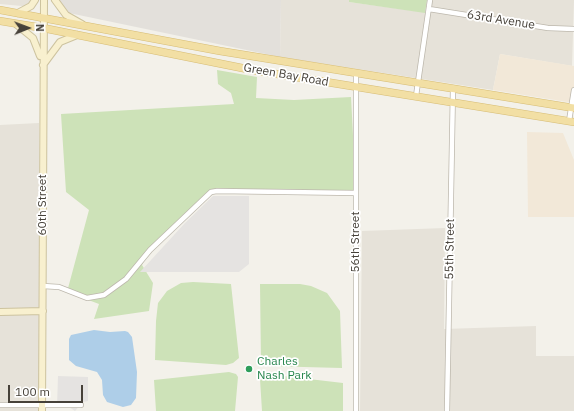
<!DOCTYPE html>
<html>
<head>
<meta charset="utf-8">
<style>
	body { margin:0 }
	#map { position:relative; width:574px; height:411px; overflow:hidden; background:#f3f1ea; font-family:"IBM Plex Sans",sans-serif }
	canvas { display:block }
	.north { position:absolute; left:8px; top:8px; width:40px; height:40px; -webkit-text-stroke:3px #fff; paint-order:stroke; rotate:89deg; font-size:11px; font-weight:700; line-height:16px; text-align:center; color:#464139 }
	.north::after { content:''; display:block; margin:auto; width:14px; height:18px; background:#464139; clip-path:polygon(50% 0,100% 100%,50% 72%,0 100%) }
	.scale { position:absolute; left:8px; top:385px; width:75px; height:18px; box-sizing:border-box; border:2px solid #464139; border-top:0; padding-left:5px; font-size:12px; line-height:14px; white-space:nowrap; color:#464139; -webkit-text-stroke:3px #fff; paint-order:stroke }
</style>
</head>
<body>
<div id="map">
<canvas width="574" height="411"></canvas>
<div class="north">N</div>
<div class="scale">100 m</div>
</div>
<script>
const context = document.querySelector('canvas').getContext('2d');
context.lineJoin = 'round';
function paint(path, color) {
  context.fillStyle = color;
  context.fill(path, 'evenodd');
}
function shape(rows) {
  const path = new Path2D();
  for (const r of rows) {
    path.moveTo(r[0], r[1]);
    for (let i = 2; i < r.length; i += 2) path.lineTo(r[i], r[i + 1]);
  }
  return path;
}
function strokePath(path, color, width, dash) {
  context.strokeStyle = color;
  context.lineWidth = width;
  context.lineCap = dash ? 'butt' : 'round';
  context.setLineDash(dash || []);
  context.stroke(path);
}
function drawText(font, color, halo, rows, align = 'center') {
  context.font = font + ' "IBM Plex Sans",sans-serif';
  context.lineWidth = 3.5;
  context.setLineDash([]);
  context.textBaseline = 'middle';
  context.strokeStyle = halo;
  context.fillStyle = color;
  for (const [text, x, y, turn = 0] of rows) {
    context.save();
    context.translate(x, y);
    context.rotate((+turn || 0) * Math.PI / 180);
    context.textAlign = isNaN(turn) ? turn : align;
    if (halo) context.strokeText(text, 0, 0);
    context.fillText(text, 0, 0);
    context.restore();
  }
}
const residential = shape([
	[0,0,32,0,26,6,22,6,0,4],
	[281,0,349,0,349,2,430,13,432,0,574,0,572,66,500,54,493,90,280,57],
	[39,123,39,411,0,411,0,125],
	[445,228,444,329,536,326,536,356,574,356,574,411,360,411,362,231]
]);
const commercial = shape([
	[500,54,574,66,574,103,493,90],
	[527,132,563,133,574,160,574,217,528,217]
]);
const industrial = shape([
	[58,0,281,0,280,57,69,13,64,11]
]);
const green = shape([
	[349,0,427,0,425,13,349,2],
	[217,70,257,77,256,98,294,100,351,97,356,193,211,192,150,250,142,265,153,283,149,311,94,319,99,304,67,292,89,210,66,192,61,114,234,104,231,93,218,84],
	[193,282,231,284,239,358,233,363,226,365,155,360,156,321,158,303,167,291,181,283],
	[260,284,300,284,311,286,327,293,340,311,342,368,265,366,261,362],
	[229,372,236,374,238,377,235,411,156,411,154,380],
	[266,374,343,383,343,411,262,411,260,379]
]);
const parking = shape([
	[213,196,249,196,249,264,239,272,140,272,185,223],
	[58,376,88,377,88,401,83,402,75,411,69,407,57,407]
]);
const water = shape([
	[94,330,110,332,125,331,128,332,132,337,137,372,136,398,131,405,123,407,107,402,103,395,102,380,97,372,76,366,69,360,69,339,71,335]
]);
const street = shape([
	[429,9,548,28,574,29],
	[416,96,430,0],
	[569,121,574,90],
	[43,286,59,287,87,298,104,295,126,279,150,250,211,192,217,191,356,193],
	[0,405,81,405],
	[356,411,356,73],
	[447,411,453,88]
]);
const secondary = shape([
	[55,0,66,15,82,24],
	[18,13,31,6,35,0],
	[17,25,33,38,40,56],
	[43,65,60,42,77,35],
	[0,312,43,311],
	[42,411,44,0]
]);
const primary = shape([
	[0,10,220,51,574,108],
	[0,21,43,28,252,70,574,122]
]);
const markers = [
	[249,369,4,"#2e9e5b"]
];
const streetNames = [
	["63rd Avenue",501,20,9],
	["Green Bay Road",286,75,10],
	["60th Street",43,205,-90],
	["56th Street",356,242,-90],
	["55th Street",450,249,-89]
];
const leisureNames = [
	["Charles",257,362],
	["Nash Park",257,376]
];
paint(residential, '#e6e2d9');
paint(commercial, '#f2e8d8');
paint(industrial, '#e3e0db');
paint(green, '#cde2b8');
paint(parking, '#e5e3e1');
paint(water, '#aecee8');
strokePath(street, '#bdb8ad', 6);
strokePath(secondary, '#cdc39f', 8);
strokePath(primary, '#d6bc75', 8);
strokePath(street, '#fff', 4.5);
strokePath(secondary, '#f8f0cf', 6);
strokePath(primary, '#f2dfa4', 7);
for (const [x, y, r, color] of markers) {
  const dot = new Path2D();
  dot.arc(x, y, r, 0, 2 * Math.PI);
  context.fillStyle = color;
  context.fill(dot);
  strokePath(dot, '#fff', 1.5);
}
drawText('12px', '#464139', '#fff', streetNames);
drawText('12px', '#27864d', '#fff', leisureNames, 'left');
</script>
</body>
</html>
